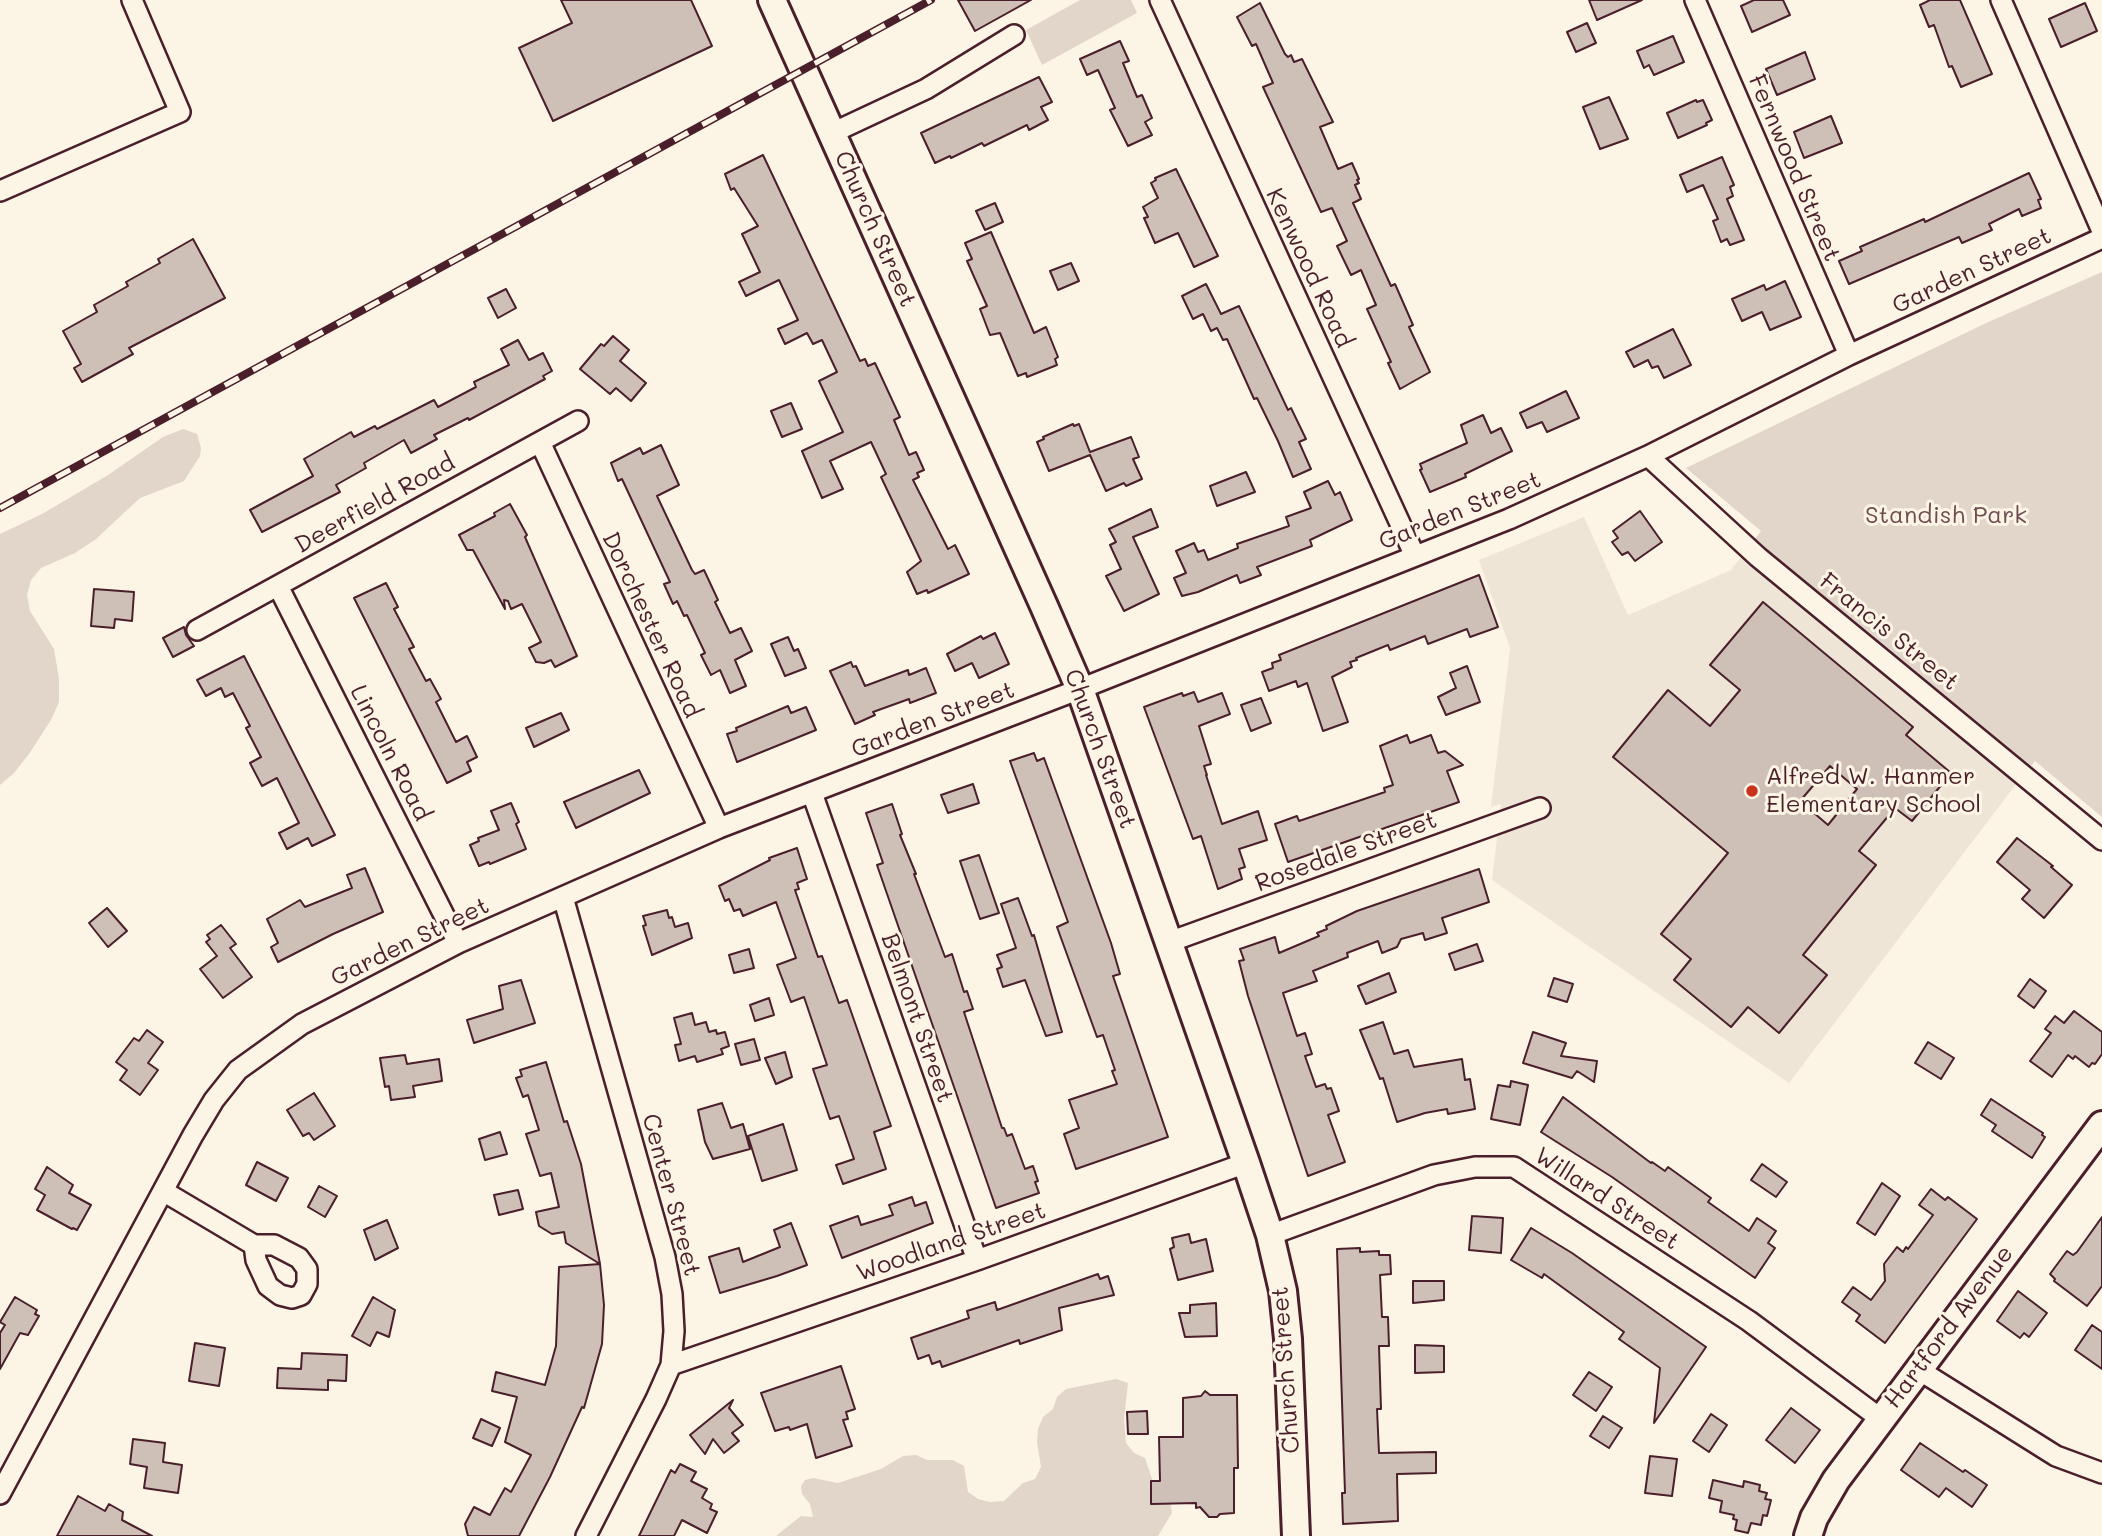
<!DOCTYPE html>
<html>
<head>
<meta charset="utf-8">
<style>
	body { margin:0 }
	canvas { display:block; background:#fcf5e5 }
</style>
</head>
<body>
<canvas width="2102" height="1536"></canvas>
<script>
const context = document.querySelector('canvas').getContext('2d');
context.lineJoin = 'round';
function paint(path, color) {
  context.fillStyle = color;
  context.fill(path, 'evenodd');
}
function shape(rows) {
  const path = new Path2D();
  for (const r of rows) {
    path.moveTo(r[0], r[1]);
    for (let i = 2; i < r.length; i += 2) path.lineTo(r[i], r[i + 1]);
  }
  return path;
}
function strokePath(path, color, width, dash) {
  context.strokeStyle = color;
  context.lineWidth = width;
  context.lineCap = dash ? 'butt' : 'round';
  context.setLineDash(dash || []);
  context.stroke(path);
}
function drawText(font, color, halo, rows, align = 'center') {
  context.font = font + ' Mali,sans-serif';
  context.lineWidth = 6;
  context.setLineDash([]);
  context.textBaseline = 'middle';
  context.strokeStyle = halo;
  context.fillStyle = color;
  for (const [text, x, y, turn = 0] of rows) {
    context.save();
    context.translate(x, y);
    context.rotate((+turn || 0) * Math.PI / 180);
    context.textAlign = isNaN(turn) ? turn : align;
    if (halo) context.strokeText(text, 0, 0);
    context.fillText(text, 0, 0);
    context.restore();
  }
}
const built = shape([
	[1584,517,1628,615,1731,570,1746,551,2020,779,1789,1083,1492,880,1501,804,1491,807,1510,648,1479,560]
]);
const green = shape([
	[1080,0,1131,0,1137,13,1042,65,1026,30],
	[2102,272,2102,817,2035,761,2020,779,1746,551,1761,531,1686,468,1984,324],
	[183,429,197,434,201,448,200,456,184,481,140,498,96,539,75,553,41,568,31,580,27,595,30,611,54,649,59,679,59,702,51,720,29,754,14,773,0,785,0,534,42,514,108,475,163,437],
	[1116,1379,1128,1383,1124,1419,1126,1443,1134,1453,1145,1458,1153,1482,1170,1501,1172,1513,1158,1536,776,1536,801,1516,813,1517,810,1504,802,1494,801,1486,805,1480,813,1478,838,1483,881,1469,903,1456,916,1455,927,1460,953,1460,964,1466,968,1492,978,1499,990,1502,1004,1501,1023,1483,1035,1479,1041,1467,1037,1442,1038,1429,1043,1417,1053,1409,1057,1397,1066,1389]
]);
const building = shape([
	[561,0,691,0,712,46,553,121,519,48,572,23,561,0],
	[958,0,1031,0,975,31,958,0],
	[1589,0,1642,0,1597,20,1589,0],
	[1754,0,1783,0,1790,15,1752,32,1741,6,1754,0],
	[1930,0,1960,0,1992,74,1961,87,1952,66,1949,67,1934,25,1929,27,1920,5,1930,0],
	[1260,3,1285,54,1288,57,1291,55,1294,62,1302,59,1333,122,1320,127,1338,169,1352,163,1359,179,1357,180,1359,183,1355,185,1361,199,1353,203,1391,286,1395,284,1413,325,1409,327,1430,372,1400,389,1388,363,1391,362,1367,309,1376,305,1361,270,1351,275,1337,246,1347,241,1332,208,1321,212,1263,87,1273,83,1256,44,1252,46,1237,17,1260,3],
	[2085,3,2097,31,2061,47,2049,19,2085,3],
	[1587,23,1596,43,1576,52,1567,32,1587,23],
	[1673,36,1684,62,1654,75,1649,65,1644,68,1637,51,1673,36],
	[1120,41,1129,61,1123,63,1137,97,1142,95,1152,118,1145,122,1152,135,1128,146,1110,110,1115,108,1098,70,1087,75,1080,59,1120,41],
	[1805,52,1815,79,1777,95,1766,69,1805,52],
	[1039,77,1052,102,1041,107,1048,120,1029,130,1027,125,984,146,982,143,951,158,950,156,935,163,921,133,1039,77],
	[1609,97,1628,139,1600,149,1583,107,1609,97],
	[1696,100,1697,102,1703,100,1712,120,1706,123,1707,125,1678,138,1667,113,1696,100],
	[1831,116,1842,143,1804,158,1794,132,1831,116],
	[763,155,860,361,865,359,868,366,875,363,900,417,894,420,909,455,916,452,924,470,917,473,919,477,913,480,948,549,955,545,969,574,928,593,927,590,917,594,907,572,921,561,881,477,886,474,871,442,830,461,843,489,822,498,802,451,843,432,819,381,837,372,822,340,813,344,807,333,785,344,778,329,798,320,779,280,746,296,739,282,760,272,742,234,758,226,734,188,731,190,725,174,763,155],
	[1722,157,1734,185,1730,187,1733,196,1727,199,1744,240,1730,245,1727,239,1721,242,1713,221,1718,219,1703,185,1687,192,1680,175,1722,157],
	[1176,169,1218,256,1194,267,1178,233,1155,243,1144,218,1148,217,1143,207,1158,198,1151,183,1156,180,1155,178,1176,169],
	[2029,173,2041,199,2038,200,2041,208,2022,216,2019,209,1989,224,1992,230,1962,243,1959,237,1849,284,1839,261,1862,251,1860,247,1924,219,1925,222,2029,173],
	[995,203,1003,222,985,230,976,211,995,203],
	[991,232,1034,333,1046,327,1058,357,1055,359,1057,365,1027,377,1026,373,1018,376,1000,333,990,335,980,309,987,306,967,261,972,259,965,243,991,232],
	[193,239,225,298,129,348,133,354,82,382,74,368,81,364,63,331,97,312,94,305,128,286,126,282,160,263,158,259,193,239],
	[1071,263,1079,281,1058,290,1050,271,1071,263],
	[1785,281,1801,317,1770,330,1762,312,1742,321,1732,299,1764,285,1766,290,1785,281],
	[1206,284,1221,314,1239,306,1288,410,1291,408,1306,439,1299,442,1311,469,1293,477,1278,441,1257,398,1254,399,1227,339,1223,340,1217,328,1211,331,1203,314,1193,319,1182,296,1206,284],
	[506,289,516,308,498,318,488,298,506,289],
	[1673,329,1691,365,1664,378,1658,366,1652,368,1648,360,1634,367,1626,352,1673,329],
	[613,336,629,350,620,361,646,383,631,401,616,388,610,394,580,369,601,344,604,346,613,336],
	[518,340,529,360,543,353,552,371,543,376,545,379,469,420,468,418,434,435,437,439,411,453,404,440,364,463,366,468,336,485,340,492,262,532,250,510,313,476,304,459,351,432,354,437,375,426,377,429,434,400,438,407,476,387,474,382,509,365,501,349,518,340],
	[1566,391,1579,418,1547,432,1542,422,1527,428,1520,413,1566,391],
	[791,403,802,429,782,437,771,411,791,403],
	[1483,415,1491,433,1501,428,1512,451,1465,474,1466,477,1430,492,1420,470,1422,469,1420,464,1467,443,1461,425,1483,415],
	[1073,424,1074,426,1079,424,1090,452,1131,437,1139,457,1133,459,1142,479,1126,486,1124,483,1106,491,1090,455,1049,471,1037,442,1044,439,1043,437,1073,424],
	[661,445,679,485,657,496,692,570,695,574,704,570,718,600,715,602,730,633,741,628,752,651,735,660,746,686,730,693,720,670,711,675,701,655,705,653,687,615,684,616,677,601,673,604,664,584,670,582,622,479,618,481,611,463,640,448,643,454,661,445],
	[1246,472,1255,492,1217,506,1210,486,1246,472],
	[1328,481,1335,495,1340,492,1352,520,1310,540,1312,546,1257,567,1261,575,1240,583,1237,575,1198,592,1182,596,1174,578,1186,573,1176,551,1194,543,1198,552,1204,550,1208,560,1238,548,1237,544,1289,526,1286,517,1311,508,1304,492,1328,481],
	[510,504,527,535,525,537,577,656,555,667,551,660,544,663,536,662,529,648,541,642,522,604,511,609,508,601,504,600,505,609,473,550,467,550,459,535,495,516,494,513,510,504],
	[1151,509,1158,527,1133,537,1159,594,1124,611,1106,576,1121,569,1110,545,1116,542,1109,529,1151,509],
	[1640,511,1662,542,1635,561,1628,552,1622,555,1612,542,1618,538,1613,531,1640,511],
	[1479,575,1498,627,1470,637,1467,629,1428,644,1425,636,1390,650,1388,645,1356,658,1357,660,1350,662,1352,667,1332,677,1348,722,1323,731,1307,683,1298,687,1296,681,1269,691,1262,672,1273,668,1272,663,1281,660,1279,655,1479,575],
	[386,583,398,607,394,609,414,647,409,649,426,681,430,679,441,699,436,702,456,742,467,736,477,757,467,762,471,771,447,783,354,598,386,583],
	[94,589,134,592,132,621,115,619,114,628,91,626,94,589],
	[1763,602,1913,727,1906,735,1951,773,1912,821,1895,808,1859,851,1876,865,1803,955,1827,975,1779,1033,1748,1007,1731,1027,1674,980,1691,959,1661,934,1728,853,1613,757,1668,690,1710,726,1740,690,1710,665,1763,602],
	[1830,766,1857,789,1828,825,1800,801,1830,766],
	[184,627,186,635,194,646,173,657,163,638,184,627],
	[995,633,1009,664,979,678,972,663,955,671,947,654,981,636,983,639,995,633],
	[788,637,794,651,798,649,806,668,785,676,771,644,788,637],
	[244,656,335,835,312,846,308,838,287,849,279,833,299,823,277,778,262,786,250,763,261,757,246,728,250,726,233,693,225,697,221,688,206,696,197,680,244,656],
	[851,662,853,667,856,666,865,686,908,670,909,675,926,668,936,693,910,703,909,699,873,712,875,715,855,724,830,671,851,662],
	[1467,666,1480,702,1446,715,1438,697,1456,688,1450,673,1467,666],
	[1194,692,1198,702,1222,693,1230,714,1199,726,1211,764,1204,766,1207,775,1206,775,1222,824,1258,811,1267,840,1239,849,1245,867,1239,869,1242,879,1218,889,1201,836,1193,839,1144,707,1182,693,1183,696,1194,692],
	[1261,698,1271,723,1251,731,1241,705,1261,698],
	[788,706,791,713,806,707,816,730,737,762,727,734,737,731,736,728,788,706],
	[561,713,569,730,534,747,526,728,561,713],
	[1407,735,1410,743,1431,735,1438,753,1445,751,1463,765,1447,771,1459,802,1288,862,1275,824,1297,816,1299,821,1385,792,1384,788,1393,785,1380,746,1407,735],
	[1034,753,1037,761,1044,758,1111,943,1120,974,1113,976,1168,1137,1076,1169,1064,1134,1079,1128,1069,1100,1117,1084,1112,1071,1115,1070,1103,1035,1097,1037,1057,927,1068,922,1010,761,1034,753],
	[639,770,650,793,576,828,564,802,639,770],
	[973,784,979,803,948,813,941,795,973,784],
	[511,803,519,822,516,824,526,849,490,864,489,862,479,866,470,845,479,841,478,838,499,830,491,811,511,803],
	[892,804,902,834,900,835,916,874,914,874,945,957,952,954,964,992,967,991,973,1009,964,1012,1002,1128,1004,1128,1007,1136,1012,1134,1025,1169,1033,1166,1038,1181,1035,1182,1039,1193,996,1208,877,865,883,863,866,813,892,804],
	[2017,838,2053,866,2051,867,2072,885,2044,918,2022,899,2030,890,1997,862,2017,838],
	[797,848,807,879,797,883,799,889,795,890,818,957,822,956,839,1003,847,1000,891,1126,874,1132,886,1169,843,1184,836,1165,854,1159,839,1116,830,1119,813,1069,827,1065,804,997,791,1002,777,965,796,958,776,902,743,916,740,909,734,911,729,899,725,901,719,886,770,860,769,858,797,848],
	[979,855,999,913,980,919,960,861,979,855],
	[365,868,383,912,333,934,278,962,271,947,278,943,267,919,300,900,305,907,352,888,347,875,365,868],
	[1479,869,1489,902,1442,918,1447,933,1425,940,1423,933,1401,939,1397,947,1382,953,1378,941,1347,953,1348,957,1313,971,1317,981,1283,993,1297,1036,1305,1033,1312,1054,1305,1056,1316,1087,1325,1084,1327,1089,1331,1088,1339,1111,1328,1115,1345,1162,1308,1176,1248,996,1239,961,1244,960,1240,949,1275,937,1279,953,1319,936,1317,933,1327,929,1326,926,1357,911,1479,869],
	[1018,898,1032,936,1034,935,1062,1032,1046,1036,1025,980,1003,987,997,969,1002,967,997,955,1016,948,1001,904,1018,898],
	[107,908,127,931,108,947,89,923,107,908],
	[667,910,669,918,672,917,675,927,688,923,692,938,652,955,643,926,646,925,643,916,667,910],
	[221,925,236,944,230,948,252,977,223,998,200,969,217,956,206,942,210,939,207,935,221,925],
	[1477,944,1483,961,1455,970,1449,954,1477,944],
	[749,949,754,968,734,973,729,955,749,949],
	[1389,973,1396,992,1366,1004,1358,986,1389,973],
	[1554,978,1573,984,1567,1002,1548,996,1554,978],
	[2030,979,2046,991,2034,1008,2018,996,2030,979],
	[521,980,535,1023,474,1043,467,1020,503,1009,499,986,521,980],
	[769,998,774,1015,755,1021,750,1005,769,998],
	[2074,1011,2102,1032,2102,1054,2095,1064,2092,1063,2089,1067,2075,1056,2073,1059,2068,1055,2052,1077,2030,1061,2051,1033,2045,1029,2055,1016,2064,1023,2074,1011],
	[692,1013,695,1025,706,1022,709,1032,716,1030,717,1034,725,1032,729,1046,721,1049,723,1054,697,1062,695,1056,679,1061,675,1045,681,1044,674,1018,692,1013],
	[1383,1022,1394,1054,1408,1050,1414,1067,1462,1059,1465,1080,1470,1079,1475,1109,1448,1114,1447,1109,1425,1113,1397,1122,1383,1078,1380,1079,1360,1030,1383,1022],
	[147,1030,163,1042,148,1063,158,1070,140,1095,120,1080,127,1070,116,1062,134,1038,139,1041,147,1030],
	[1533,1032,1566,1043,1561,1056,1597,1061,1594,1082,1577,1071,1572,1078,1523,1063,1533,1032],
	[754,1039,760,1060,741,1065,735,1044,754,1039],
	[1928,1042,1954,1058,1941,1079,1915,1063,1928,1042],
	[785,1052,792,1077,776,1084,765,1058,785,1052],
	[405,1055,407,1064,439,1059,442,1081,413,1086,415,1097,391,1100,389,1086,385,1087,380,1058,405,1055],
	[546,1062,564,1122,567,1121,581,1164,600,1264,566,1243,564,1232,552,1234,539,1226,536,1212,559,1207,551,1173,540,1176,526,1134,539,1130,528,1095,523,1097,516,1078,522,1076,520,1070,546,1062],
	[1511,1081,1528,1085,1520,1125,1491,1119,1498,1085,1510,1087,1511,1081],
	[314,1093,335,1126,314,1140,309,1133,303,1136,287,1110,314,1093],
	[1563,1097,1651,1163,1652,1162,1665,1171,1668,1167,1711,1198,1708,1202,1749,1231,1757,1218,1776,1231,1768,1243,1775,1248,1755,1278,1612,1177,1541,1132,1563,1097],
	[1991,1099,2043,1133,2042,1135,2045,1137,2032,1158,1992,1131,1996,1125,1981,1115,1991,1099],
	[722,1103,731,1128,743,1124,750,1149,713,1159,705,1142,698,1110,722,1103],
	[783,1124,797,1170,762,1181,748,1136,783,1124],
	[500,1132,507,1154,485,1160,479,1139,500,1132],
	[257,1162,288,1178,276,1201,246,1185,257,1162],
	[1762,1164,1787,1182,1776,1197,1751,1180,1762,1164],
	[47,1167,73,1185,69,1193,91,1205,77,1230,73,1228,72,1229,37,1210,45,1195,35,1189,47,1167],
	[1882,1183,1900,1196,1875,1235,1857,1223,1882,1183],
	[319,1186,337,1196,325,1217,308,1207,319,1186],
	[1931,1189,1945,1200,1948,1197,1977,1219,1885,1343,1856,1321,1860,1315,1842,1302,1853,1287,1871,1300,1885,1281,1884,1264,1897,1247,1903,1252,1906,1247,1908,1249,1933,1215,1919,1205,1931,1189],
	[518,1190,523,1209,499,1215,494,1195,518,1190],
	[912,1197,915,1206,926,1202,933,1223,842,1258,830,1226,858,1216,861,1225,893,1215,889,1205,912,1197],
	[1472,1216,1503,1218,1501,1253,1469,1250,1472,1216],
	[2102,1217,2102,1286,2087,1306,2054,1281,2055,1279,2050,1274,2067,1251,2073,1255,2077,1252,2102,1217],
	[387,1220,398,1248,375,1260,364,1230,387,1220],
	[791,1223,807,1265,777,1276,720,1293,709,1257,739,1248,743,1262,780,1247,774,1230,791,1223],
	[1531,1228,1572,1253,1706,1347,1654,1423,1660,1368,1619,1339,1624,1332,1544,1274,1542,1278,1511,1260,1531,1228],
	[1189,1234,1191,1243,1206,1239,1213,1271,1178,1280,1170,1249,1174,1247,1172,1238,1189,1234],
	[1360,1248,1360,1252,1379,1251,1379,1255,1390,1255,1391,1274,1380,1275,1382,1317,1388,1317,1389,1346,1379,1346,1381,1409,1377,1409,1379,1453,1436,1452,1436,1473,1397,1474,1398,1521,1343,1524,1342,1493,1345,1493,1337,1249,1360,1248],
	[600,1264,604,1305,602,1344,584,1408,582,1407,550,1477,519,1536,468,1536,465,1524,474,1507,490,1515,505,1488,511,1492,531,1455,505,1442,517,1397,492,1391,496,1372,545,1385,556,1346,559,1267,600,1264],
	[1098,1274,1100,1279,1108,1276,1114,1295,1059,1308,1062,1330,1020,1344,1019,1340,942,1367,940,1361,932,1364,929,1355,918,1359,911,1338,969,1318,967,1311,995,1302,997,1310,1098,1274],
	[1413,1281,1444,1281,1444,1300,1413,1303,1413,1281],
	[2018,1291,2047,1313,2029,1337,2024,1333,2020,1338,1997,1321,2018,1291],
	[15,1297,37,1310,35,1314,39,1316,28,1335,20,1333,0,1369,0,1333,5,1325,0,1322,15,1297],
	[373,1297,395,1310,389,1337,377,1332,370,1346,352,1336,373,1297],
	[1216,1303,1217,1336,1185,1337,1179,1313,1190,1313,1190,1305,1216,1303],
	[2092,1325,2102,1332,2102,1369,2075,1350,2092,1325],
	[195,1343,225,1348,219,1386,189,1381,195,1343],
	[1415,1345,1444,1346,1444,1372,1415,1373,1415,1345],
	[302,1353,347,1355,346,1381,328,1380,328,1390,277,1388,278,1368,301,1369,302,1353],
	[841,1366,855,1409,846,1412,848,1419,843,1420,852,1446,816,1458,807,1424,790,1430,789,1427,775,1431,761,1393,841,1366],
	[1589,1372,1612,1387,1596,1411,1573,1395,1589,1372],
	[1205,1391,1210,1395,1237,1395,1238,1468,1234,1468,1234,1513,1220,1514,1217,1517,1209,1517,1200,1507,1196,1508,1196,1503,1151,1504,1151,1481,1160,1481,1159,1437,1183,1437,1183,1398,1201,1396,1205,1391],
	[733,1400,729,1408,743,1425,732,1433,739,1441,724,1453,713,1439,705,1454,690,1435,733,1400],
	[1791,1408,1820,1430,1795,1463,1766,1440,1791,1408],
	[1147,1411,1148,1434,1128,1434,1127,1412,1147,1411],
	[1711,1414,1727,1425,1709,1452,1693,1441,1711,1414],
	[1603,1416,1622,1428,1609,1448,1590,1436,1603,1416],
	[481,1419,500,1428,492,1446,473,1438,481,1419],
	[133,1439,165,1443,163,1462,182,1465,178,1493,144,1488,147,1467,130,1464,133,1439],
	[1920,1443,1963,1472,1965,1470,1987,1485,1972,1507,1946,1488,1939,1497,1901,1470,1920,1443],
	[1650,1456,1677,1459,1672,1496,1645,1493,1650,1456],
	[680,1464,696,1472,691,1481,707,1489,702,1498,712,1504,710,1509,717,1512,707,1533,682,1520,674,1536,639,1536,671,1470,675,1473,680,1464],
	[1713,1480,1743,1487,1744,1481,1760,1485,1759,1491,1767,1493,1765,1499,1771,1500,1767,1516,1763,1515,1761,1525,1751,1523,1748,1533,1735,1530,1737,1520,1733,1519,1734,1515,1720,1512,1722,1501,1709,1498,1713,1480],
	[78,1496,105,1511,109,1504,123,1512,122,1520,152,1536,57,1536,78,1496]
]);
const street = shape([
	[1160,0,1415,556],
	[1695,0,1849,355],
	[2001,0,2102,231],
	[832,133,926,89,1014,35],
	[0,191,180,112,132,0],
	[540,442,719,828],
	[1648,456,1758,557,2102,840],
	[278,586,458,943],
	[197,630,578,421],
	[812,793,977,1260],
	[563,897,665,1257,672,1294,674,1331,671,1365,656,1399,586,1536],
	[1169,942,1540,808],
	[163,1191,254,1245,274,1245,299,1258,307,1269,307,1284,301,1295,292,1298,280,1295,268,1286,256,1260,254,1245],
	[1270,1235,1434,1175,1475,1167,1514,1167,1749,1321,1881,1419],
	[671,1365,977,1260,1246,1163],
	[1919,1370,2056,1456,2102,1473],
	[0,1494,193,1135,214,1100,238,1070,302,1024,458,943,719,828,1080,689,1509,519,1648,456,1849,355,2102,238]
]);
const secondary = shape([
	[772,0,1044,606,1080,689,1246,1163,1270,1235,1283,1291,1288,1339,1296,1536],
	[1808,1536,1814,1518,1836,1480,2102,1125]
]);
const rail = shape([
	[0,508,931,0]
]);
const markers = [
	[1752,791,7,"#c8321e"]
];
const streetNames = [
	["Fernwood Street",1794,168,67],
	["Church Street",875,229,66],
	["Kenwood Road",1309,268,65],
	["Garden Street",1972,271,-25],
	["Deerfield Road",375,504,-29],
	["Garden Street",1460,511,-22],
	["Dorchester Road",651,625,65],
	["Francis Street",1889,632,39],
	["Garden Street",933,720,-21],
	["Church Street",1100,749,70],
	["Lincoln Road",390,753,63],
	["Rosedale Street",1346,852,-20],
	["Garden Street",410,942,-26],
	["Belmont Street",917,1018,71],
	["Center Street",671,1195,75],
	["Willard Street",1607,1199,33],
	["Woodland Street",951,1242,-19],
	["Hartford Avenue",1949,1327,-53],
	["Church Street",1286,1370,-94]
];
const parkNames = [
	["Standish Park",1946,516]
];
const poiNames = [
	["Alfred W. Hanmer",1766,777],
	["Elementary School",1766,805]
];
paint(built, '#eee5d7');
paint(green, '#e2d5ca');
paint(building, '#cfc0b7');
strokePath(building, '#4a1f2b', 2);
strokePath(street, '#4a1f2b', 24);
strokePath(secondary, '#4a1f2b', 32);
strokePath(street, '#fcf5e5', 19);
strokePath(secondary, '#fcf5e5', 26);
strokePath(rail, '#4a1f2b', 8);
strokePath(rail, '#fcf5e5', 5, [16]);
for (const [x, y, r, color] of markers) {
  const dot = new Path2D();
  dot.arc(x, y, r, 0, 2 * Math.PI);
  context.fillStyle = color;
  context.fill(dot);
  strokePath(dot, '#fcf5e5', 2.5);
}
drawText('24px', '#4a1f2b', '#fcf5e5', streetNames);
drawText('24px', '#704c53', '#fcf5e5', parkNames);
drawText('24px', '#4a1f2b', '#fcf5e5', poiNames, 'left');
</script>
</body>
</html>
